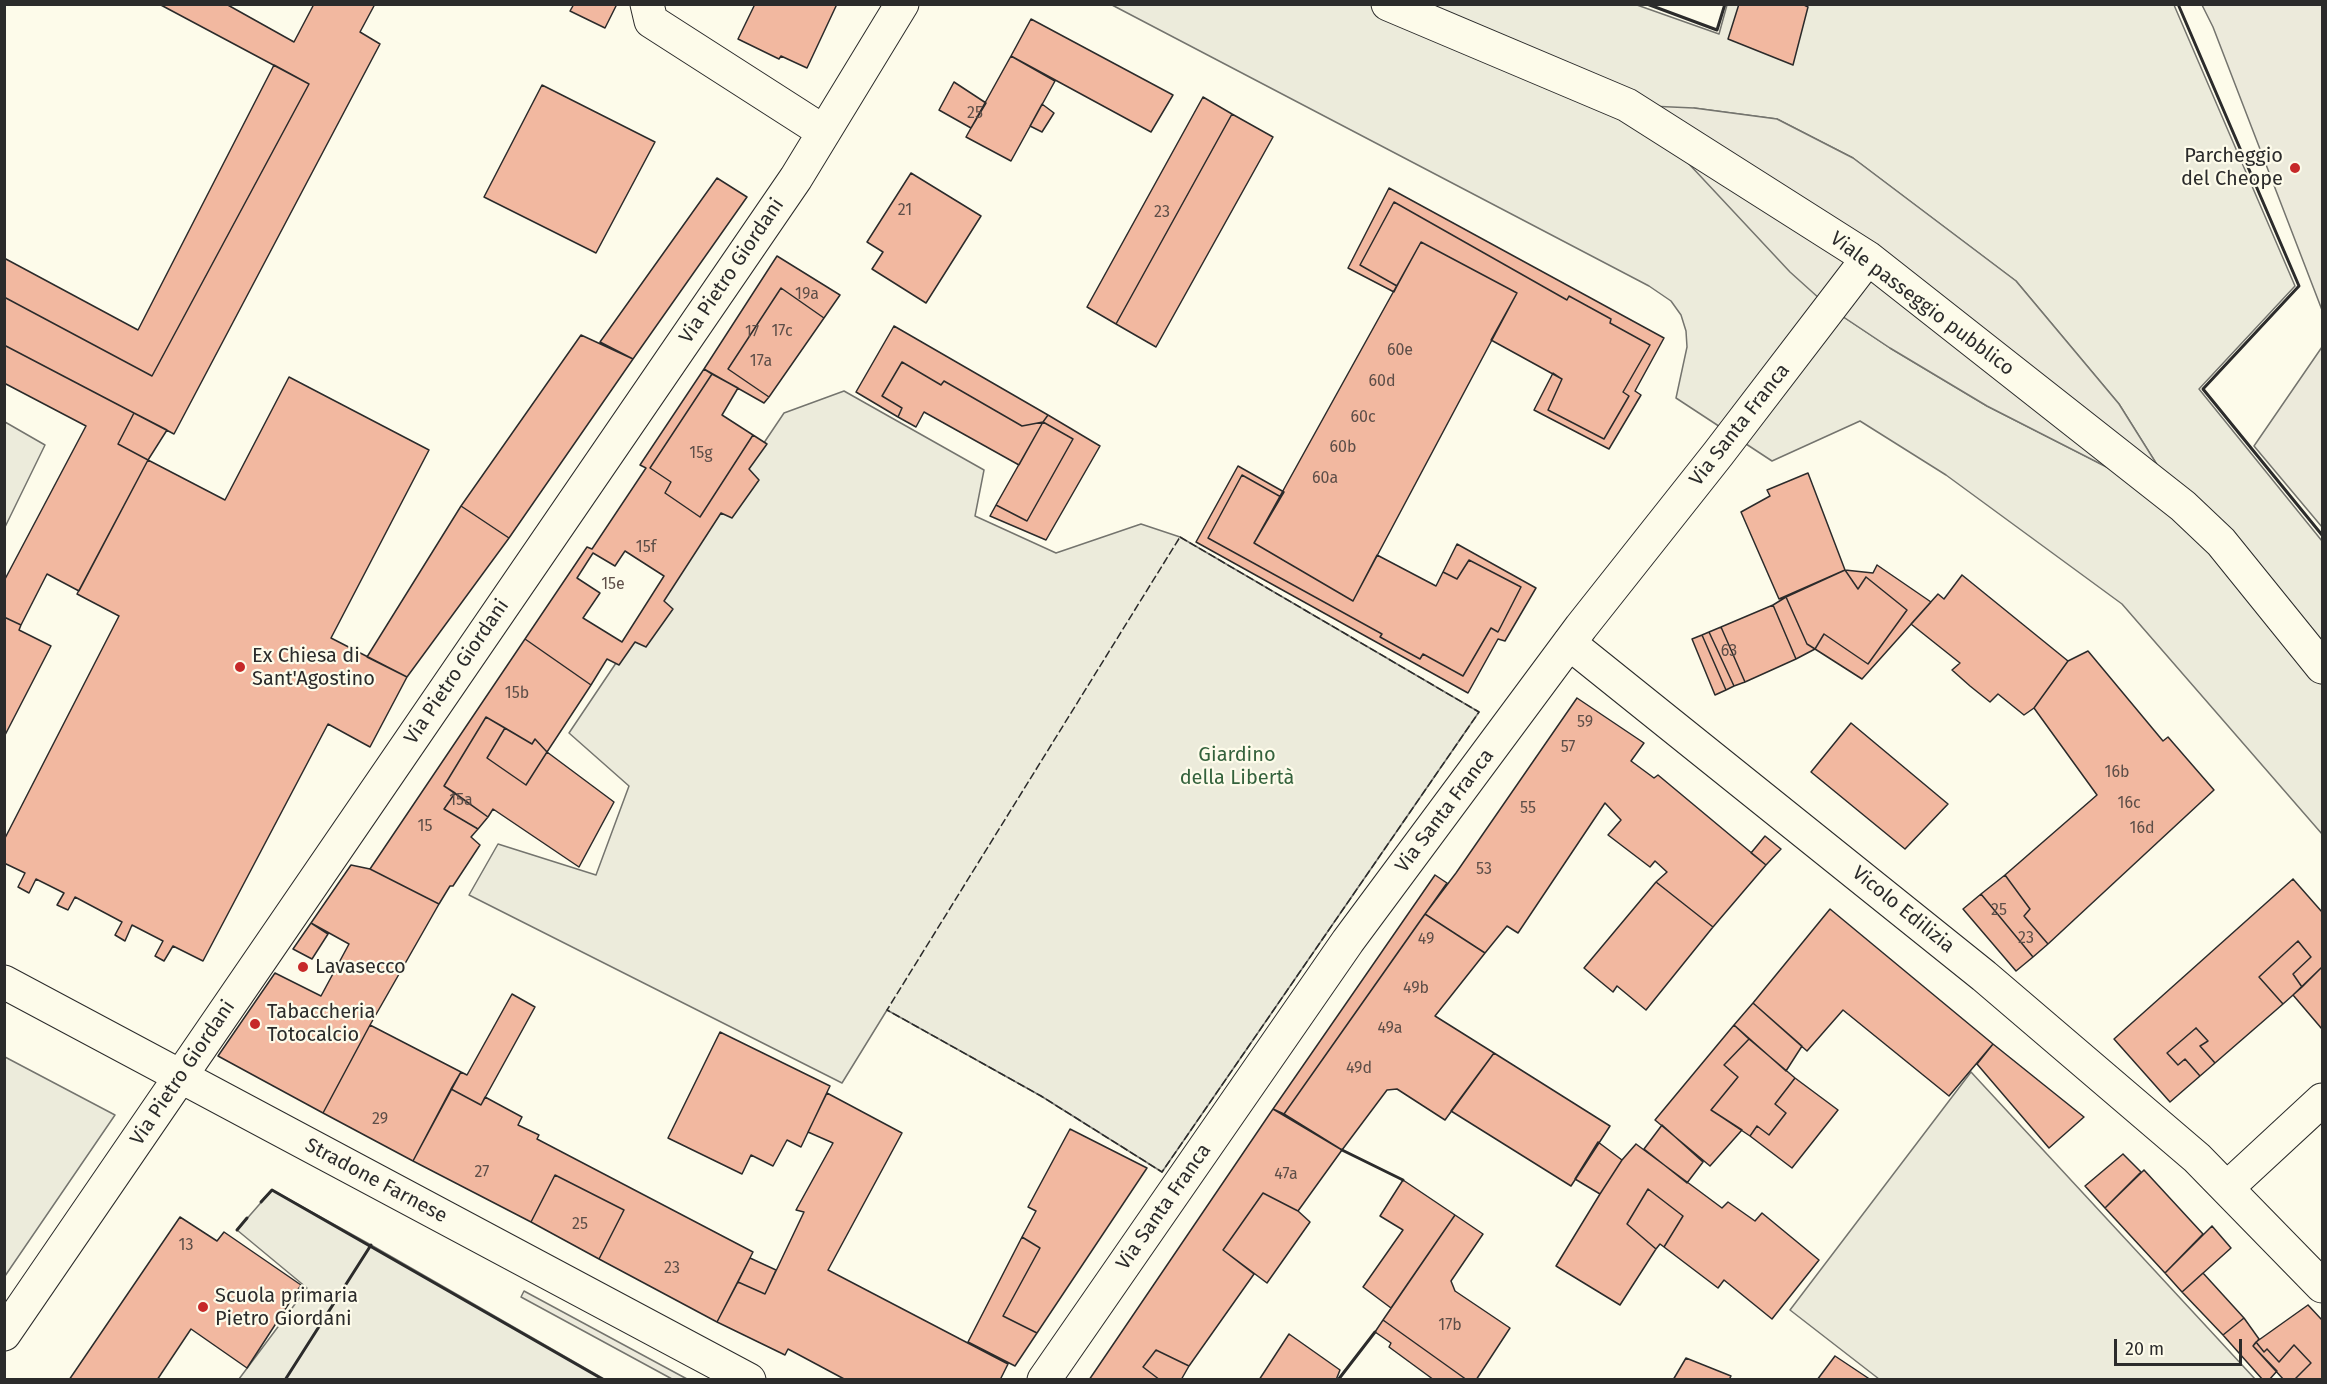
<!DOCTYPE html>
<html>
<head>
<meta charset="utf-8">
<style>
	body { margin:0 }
	#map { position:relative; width:2327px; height:1384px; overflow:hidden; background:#fdfbea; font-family:"Fira Sans",sans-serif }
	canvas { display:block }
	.frame { position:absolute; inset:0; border:6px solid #2b2b2b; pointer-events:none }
	.scale { position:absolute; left:2114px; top:1339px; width:128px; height:27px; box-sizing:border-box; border:3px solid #2b2b2b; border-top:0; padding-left:8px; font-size:18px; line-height:21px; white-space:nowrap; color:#2b2b2b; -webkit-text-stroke:4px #fdfbea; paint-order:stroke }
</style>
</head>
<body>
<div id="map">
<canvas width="2327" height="1384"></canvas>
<div class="frame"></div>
<div class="scale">20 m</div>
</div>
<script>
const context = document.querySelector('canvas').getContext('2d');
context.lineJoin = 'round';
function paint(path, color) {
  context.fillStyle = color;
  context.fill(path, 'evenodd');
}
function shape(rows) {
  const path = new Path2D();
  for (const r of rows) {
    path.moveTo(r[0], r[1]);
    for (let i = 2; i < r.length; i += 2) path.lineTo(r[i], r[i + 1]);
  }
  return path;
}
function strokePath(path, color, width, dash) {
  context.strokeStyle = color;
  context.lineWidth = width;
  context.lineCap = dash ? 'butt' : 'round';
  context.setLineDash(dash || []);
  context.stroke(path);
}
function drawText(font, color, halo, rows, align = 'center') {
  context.font = font + ' "Fira Sans",sans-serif';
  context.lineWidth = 4.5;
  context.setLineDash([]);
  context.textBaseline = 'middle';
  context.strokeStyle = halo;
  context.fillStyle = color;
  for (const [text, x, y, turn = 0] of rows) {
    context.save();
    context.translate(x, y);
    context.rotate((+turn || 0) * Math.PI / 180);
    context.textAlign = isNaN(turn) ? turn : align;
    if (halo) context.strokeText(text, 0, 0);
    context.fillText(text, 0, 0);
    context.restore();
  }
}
const green = shape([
	[1112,5,1637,5,1719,34,1727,5,2174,5,2295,286,2199,389,2322,541,2322,834,2122,604,1946,475,1860,421,1772,461,1676,398,1687,347,1686,331,1681,315,1671,301,1649,286,1112,5],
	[1694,108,1777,119,1853,158,2016,281,2119,404,2182,505,1987,406,1890,348,1830,308,1675,149,1694,108],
	[844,391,984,470,975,516,1056,553,1141,524,1180,537,1479,712,1162,1172,1041,1096,887,1010,842,1083,469,895,498,844,596,875,629,786,569,733,784,413,844,391],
	[5,422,45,445,5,527,5,422],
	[5,1057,115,1115,5,1276,5,1057],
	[1971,1072,2255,1379,1879,1379,1790,1310,1971,1072],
	[272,1190,371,1245,604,1379,239,1379,307,1288,237,1230,272,1190]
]);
const parking = shape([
	[2202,5,2322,5,2322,310,2213,27,2202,5],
	[1627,105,1694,108,1777,119,1853,158,2016,281,2119,404,2183,506,1987,406,1890,348,1830,308,1790,272,1675,149,1627,105],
	[2322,347,2322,527,2254,446,2322,347],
	[524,1291,687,1379,672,1379,521,1297,524,1291]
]);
const building = shape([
	[159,4,226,4,294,42,314,4,375,4,360,32,380,44,174,434,4,345,4,297,152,376,309,84,159,4],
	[574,4,617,4,605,28,570,11,574,4],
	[755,4,837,4,807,68,781,56,779,59,738,39,755,4],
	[1739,4,1802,4,1808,7,1793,65,1728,39,1739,4],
	[1031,19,1173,95,1151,132,1011,56,1031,19],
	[1011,56,1055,81,1011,161,966,137,1011,56],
	[274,65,309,84,152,376,4,297,4,258,138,330,274,65],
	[954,82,986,103,971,128,939,110,954,82],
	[542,85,655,142,596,253,484,197,542,85],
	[1203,97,1232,114,1116,324,1087,307,1203,97],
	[1042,104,1054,113,1042,132,1030,126,1042,104],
	[1232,114,1273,137,1156,347,1116,324,1232,114],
	[911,173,981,216,926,303,872,269,883,252,867,242,911,173],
	[717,178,747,197,633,359,600,342,717,178],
	[1389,188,1664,338,1635,391,1641,395,1609,449,1534,410,1553,373,1562,379,1548,410,1604,439,1629,396,1623,392,1650,345,1610,323,1611,319,1569,296,1567,300,1394,202,1360,265,1397,286,1394,292,1348,268,1389,188],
	[1394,202,1567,300,1569,296,1611,319,1610,323,1650,345,1623,392,1629,396,1604,439,1548,410,1562,379,1491,340,1517,293,1421,242,1397,286,1360,265,1394,202],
	[1421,242,1517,293,1353,601,1254,543,1421,242],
	[777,256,840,295,824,318,781,288,728,369,769,397,764,403,704,369,777,256],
	[781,288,824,318,769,397,728,369,781,288],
	[894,326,1048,415,1043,422,1022,426,944,381,941,385,902,362,882,396,902,408,898,417,856,392,894,326],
	[581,335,633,359,509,538,461,506,581,335],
	[4,345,134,413,118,444,148,460,79,591,47,574,21,625,4,617,4,581,86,426,4,383,4,345],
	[902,362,941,385,944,381,1022,426,1043,422,1019,465,924,412,916,427,898,417,902,408,882,396,902,362],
	[704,369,712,374,650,468,671,482,665,493,700,517,753,435,767,444,749,469,759,480,732,518,721,513,664,601,673,609,646,647,635,642,619,665,607,659,591,685,525,639,587,547,592,549,646,468,640,465,704,369],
	[712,374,738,388,722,415,753,435,700,517,665,493,671,482,650,468,712,374],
	[289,377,429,450,331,638,407,677,370,747,328,724,203,961,173,946,164,961,155,956,163,941,132,925,125,941,115,935,122,922,75,897,68,910,57,905,64,893,36,879,29,893,18,887,25,873,4,863,4,840,119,616,77,594,148,460,225,500,289,377],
	[134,413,167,430,148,460,118,444,134,413],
	[1048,415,1100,446,1046,540,990,516,996,505,1027,521,1073,439,1043,422,1048,415],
	[1043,422,1073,439,1027,521,996,505,1043,422],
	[1238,466,1284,492,1281,497,1242,475,1208,538,1382,634,1380,637,1420,659,1423,654,1463,676,1491,628,1498,632,1521,587,1469,560,1457,579,1443,572,1457,544,1536,588,1505,641,1498,639,1468,693,1196,542,1238,466],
	[1808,473,1845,570,1779,599,1741,512,1770,496,1767,490,1808,473],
	[1242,475,1281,497,1254,543,1353,601,1377,555,1436,586,1443,572,1457,579,1469,560,1521,587,1498,632,1491,628,1463,676,1423,654,1420,659,1380,637,1382,634,1208,538,1242,475],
	[461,506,509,538,407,677,367,657,461,506],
	[625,551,664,576,622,642,583,618,600,593,577,578,593,553,615,566,625,551],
	[1877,565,1931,602,1862,679,1815,649,1824,634,1868,664,1907,610,1866,577,1858,589,1845,570,1873,573,1877,565],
	[1845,570,1858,589,1866,577,1907,610,1868,664,1824,634,1815,649,1807,644,1786,597,1845,570],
	[1962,575,2068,661,2034,708,2024,715,1998,694,1990,702,1970,686,1952,670,1960,663,1911,624,1938,594,1944,599,1962,575],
	[1786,597,1807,644,1815,649,1796,659,1773,605,1786,597],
	[1773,605,1796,659,1745,682,1721,627,1773,605],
	[4,617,21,625,19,630,51,646,4,737,4,617],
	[1721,627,1745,682,1734,686,1709,632,1721,627],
	[1709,632,1734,686,1726,690,1702,635,1709,632],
	[1702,635,1726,690,1715,695,1692,639,1702,635],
	[525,639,591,685,547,752,535,739,532,744,486,717,444,786,455,793,444,809,478,829,471,837,480,845,453,886,450,886,439,904,370,869,525,639],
	[2088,651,2163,741,2168,737,2214,790,2048,944,2024,916,2030,909,2005,875,2097,795,2034,708,2068,661,2088,651],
	[1577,698,1644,743,1631,761,1654,778,1658,775,1766,865,1713,927,1656,882,1667,872,1655,861,1650,867,1608,835,1621,820,1605,803,1518,933,1507,926,1485,953,1425,914,1456,873,1577,698],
	[486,717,505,728,487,758,526,785,547,752,614,802,579,867,493,809,488,817,444,786,486,717],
	[1851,723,1948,804,1905,849,1811,772,1851,723],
	[505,728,532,744,535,739,547,752,526,785,487,758,505,728],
	[455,793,488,817,478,829,444,809,455,793],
	[1765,836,1781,849,1766,865,1751,853,1765,836],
	[351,865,370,869,439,904,370,1025,323,1113,218,1056,275,973,321,996,349,944,311,923,351,865],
	[1435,875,1447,883,1284,1114,1273,1109,1435,875],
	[2005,875,2030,909,2024,916,2048,944,2033,957,1981,894,2005,875],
	[2293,879,2322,912,2322,967,2302,987,2293,974,2311,957,2298,941,2259,977,2283,1004,2215,1063,2200,1046,2208,1041,2196,1028,2167,1053,2178,1065,2185,1059,2200,1076,2170,1102,2114,1039,2293,879],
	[1656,882,1713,927,1646,1010,1617,986,1613,992,1584,968,1656,882],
	[1981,894,2033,957,2016,971,1963,909,1981,894],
	[1830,909,1993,1044,1949,1096,1843,1010,1807,1051,1753,1003,1830,909],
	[1425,914,1485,953,1435,1016,1494,1053,1445,1120,1397,1089,1387,1090,1342,1150,1284,1114,1425,914],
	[311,923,328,934,312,959,293,949,311,923],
	[2298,941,2311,957,2293,974,2302,987,2283,1004,2259,977,2298,941],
	[2322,967,2322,1029,2293,995,2322,967],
	[512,994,535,1007,481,1105,451,1089,461,1072,467,1075,512,994],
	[1753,1003,1802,1046,1786,1071,1734,1025,1753,1003],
	[370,1025,461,1072,413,1161,323,1113,370,1025],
	[1734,1025,1749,1039,1724,1065,1738,1077,1711,1110,1742,1130,1710,1166,1655,1120,1734,1025],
	[2196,1028,2208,1041,2200,1046,2215,1063,2200,1076,2185,1059,2178,1065,2167,1053,2196,1028],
	[720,1032,830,1086,801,1147,787,1140,773,1166,751,1155,742,1174,668,1138,720,1032],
	[1749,1039,1795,1078,1775,1104,1786,1113,1769,1135,1757,1126,1750,1136,1711,1110,1738,1077,1724,1065,1749,1039],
	[1993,1044,2084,1117,2049,1148,1977,1064,1993,1044],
	[1494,1053,1610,1126,1571,1186,1451,1111,1494,1053],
	[1795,1078,1838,1110,1792,1168,1750,1136,1757,1126,1769,1135,1786,1113,1775,1104,1795,1078],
	[451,1089,481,1105,485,1097,522,1117,518,1125,539,1135,537,1139,753,1252,717,1322,599,1259,624,1210,555,1175,531,1222,413,1161,451,1089],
	[827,1093,902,1133,828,1270,1008,1364,1000,1380,846,1380,788,1349,785,1355,717,1322,738,1282,765,1294,804,1212,796,1210,833,1143,808,1132,827,1093],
	[1273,1109,1342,1150,1298,1211,1263,1193,1223,1250,1254,1274,1189,1366,1156,1350,1143,1367,1160,1380,1089,1380,1273,1109],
	[1662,1125,1703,1162,1687,1183,1644,1149,1662,1125],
	[1070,1129,1147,1168,1037,1333,1003,1316,1040,1248,1022,1237,1036,1211,1028,1207,1070,1129],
	[1598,1142,1622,1160,1600,1194,1575,1179,1598,1142],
	[1636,1144,1722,1208,1728,1202,1755,1221,1762,1213,1819,1260,1772,1319,1724,1280,1718,1288,1664,1247,1683,1216,1648,1189,1627,1224,1656,1249,1620,1305,1556,1266,1600,1194,1622,1160,1636,1144],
	[2123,1154,2141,1172,2105,1208,2085,1186,2123,1154],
	[2144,1170,2203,1234,2165,1273,2105,1208,2144,1170],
	[555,1175,624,1210,599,1259,531,1222,555,1175],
	[1403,1180,1455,1215,1391,1308,1363,1287,1403,1230,1380,1216,1403,1180],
	[1648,1189,1683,1216,1664,1247,1660,1244,1656,1249,1627,1224,1648,1189],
	[1263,1193,1298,1211,1310,1222,1267,1283,1223,1250,1263,1193],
	[1455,1215,1483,1234,1451,1281,1455,1291,1510,1328,1476,1380,1467,1380,1383,1320,1455,1215],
	[180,1217,217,1241,224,1232,301,1285,247,1368,191,1329,157,1380,69,1380,180,1217],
	[2212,1226,2231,1248,2182,1292,2165,1273,2212,1226],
	[1022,1237,1040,1248,1003,1316,1037,1333,1015,1366,968,1342,1022,1237],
	[750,1258,776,1270,765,1294,738,1282,750,1258],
	[2203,1273,2244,1318,2223,1335,2182,1292,2203,1273],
	[2308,1305,2322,1320,2322,1380,2294,1380,2311,1363,2294,1345,2279,1362,2267,1349,2264,1352,2256,1342,2308,1305],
	[2244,1318,2259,1339,2253,1346,2277,1371,2269,1380,2263,1380,2223,1335,2244,1318],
	[1383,1320,1467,1380,1434,1380,1389,1347,1391,1343,1375,1332,1383,1320],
	[1289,1334,1340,1370,1336,1380,1259,1380,1289,1334],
	[2256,1342,2264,1352,2267,1349,2279,1362,2294,1345,2311,1363,2294,1380,2284,1380,2253,1346,2256,1342],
	[1156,1350,1189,1366,1181,1380,1160,1380,1143,1367,1156,1350],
	[1835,1356,1871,1380,1817,1380,1835,1356],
	[1686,1358,1731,1376,1729,1380,1673,1380,1686,1358]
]);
const minor = shape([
	[647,4,651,21,824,132],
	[1388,4,1627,105,1868,258,2183,506,2221,542,2322,667],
	[1569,643,1984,976,2197,1158,2322,1286],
	[4,982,749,1380],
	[2227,1188,2322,1100],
	[4,1334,796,178,902,4],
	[1044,1380,1348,941,1581,627,1718,454,1868,258]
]);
const fence = shape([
	[1180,537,1479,712,1162,1172,1041,1096,887,1010,1180,537]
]);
const wall = shape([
	[1647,4,1717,30,1725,4],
	[2178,4,2299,286,2203,389,2322,535],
	[1342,1150,1403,1180],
	[261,1202,272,1190,604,1380],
	[237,1230,247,1218],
	[285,1380,371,1245],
	[1338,1380,1375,1332]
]);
const markers = [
	[2295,168,6,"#c62828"],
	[240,667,6,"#c62828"],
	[303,967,6,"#c62828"],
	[255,1024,6,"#c62828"],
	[203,1307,6,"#c62828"]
];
const numberNames = [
	["25",975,114],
	["21",905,211],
	["23",1162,213],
	["19a",807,295],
	["17c",782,332],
	["17",752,333],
	["60e",1400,351],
	["17a",761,362],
	["60d",1382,382],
	["60c",1363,418],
	["60b",1343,448],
	["15g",701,454],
	["60a",1325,479],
	["15f",646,548],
	["15e",613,585],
	["63",1729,652],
	["15b",517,694],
	["59",1585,723],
	["57",1568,748],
	["16b",2117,773],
	["15a",461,801],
	["16c",2129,804],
	["55",1528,809],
	["15",425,827],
	["16d",2142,829],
	["53",1484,870],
	["25",1999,911],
	["23",2026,939],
	["49",1426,940],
	["49b",1416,989],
	["49a",1390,1029],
	["49d",1359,1069],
	["29",380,1120],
	["27",482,1173],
	["47a",1286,1175],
	["25",580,1225],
	["13",186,1246],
	["23",672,1269],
	["17b",1450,1326]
];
const poiNames = [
	["Parcheggio",2283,156,"right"],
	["del Cheope",2283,179,"right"],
	["Ex Chiesa di",252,656],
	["Sant'Agostino",252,679],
	["Lavasecco",315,967],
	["Tabaccheria",267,1012],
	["Totocalcio",267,1035],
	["Scuola primaria",215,1296],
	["Pietro Giordani",215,1319]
];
const streetNames = [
	["Via Pietro Giordani",732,271,-56],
	["Viale passeggio pubblico",1922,304,37],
	["Via Santa Franca",1740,425,-52],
	["Via Pietro Giordani",457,672,-56],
	["Via Santa Franca",1445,811,-53],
	["Vicolo Edilizia",1903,910,39],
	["Via Pietro Giordani",183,1073,-56],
	["Stradone Farnese",376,1181,28],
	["Via Santa Franca",1164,1207,-55]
];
const parkNames = [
	["Giardino",1237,755],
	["della Libertà",1237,778]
];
paint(green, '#ecebdb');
strokePath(green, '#74746e', 1.5);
paint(parking, '#eceadb');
strokePath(parking, '#74746e', 1.5);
paint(building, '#f2b8a0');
strokePath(building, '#2b2b2b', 1.5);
strokePath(minor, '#2b2b2b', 35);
strokePath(minor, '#fdfbea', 33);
strokePath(fence, '#2b2b2b', 1.5, [8, 3]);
strokePath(wall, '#2b2b2b', 3);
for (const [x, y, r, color] of markers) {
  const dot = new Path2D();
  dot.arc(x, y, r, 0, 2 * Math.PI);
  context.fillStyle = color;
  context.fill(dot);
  strokePath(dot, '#fdfbea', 2);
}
drawText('16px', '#5d4e48', null, numberNames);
drawText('20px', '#2b2b2b', '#fdfbea', poiNames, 'left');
drawText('20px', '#2b2b2b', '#fdfbea', streetNames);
drawText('20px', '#34623c', '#fdfbea', parkNames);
</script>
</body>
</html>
